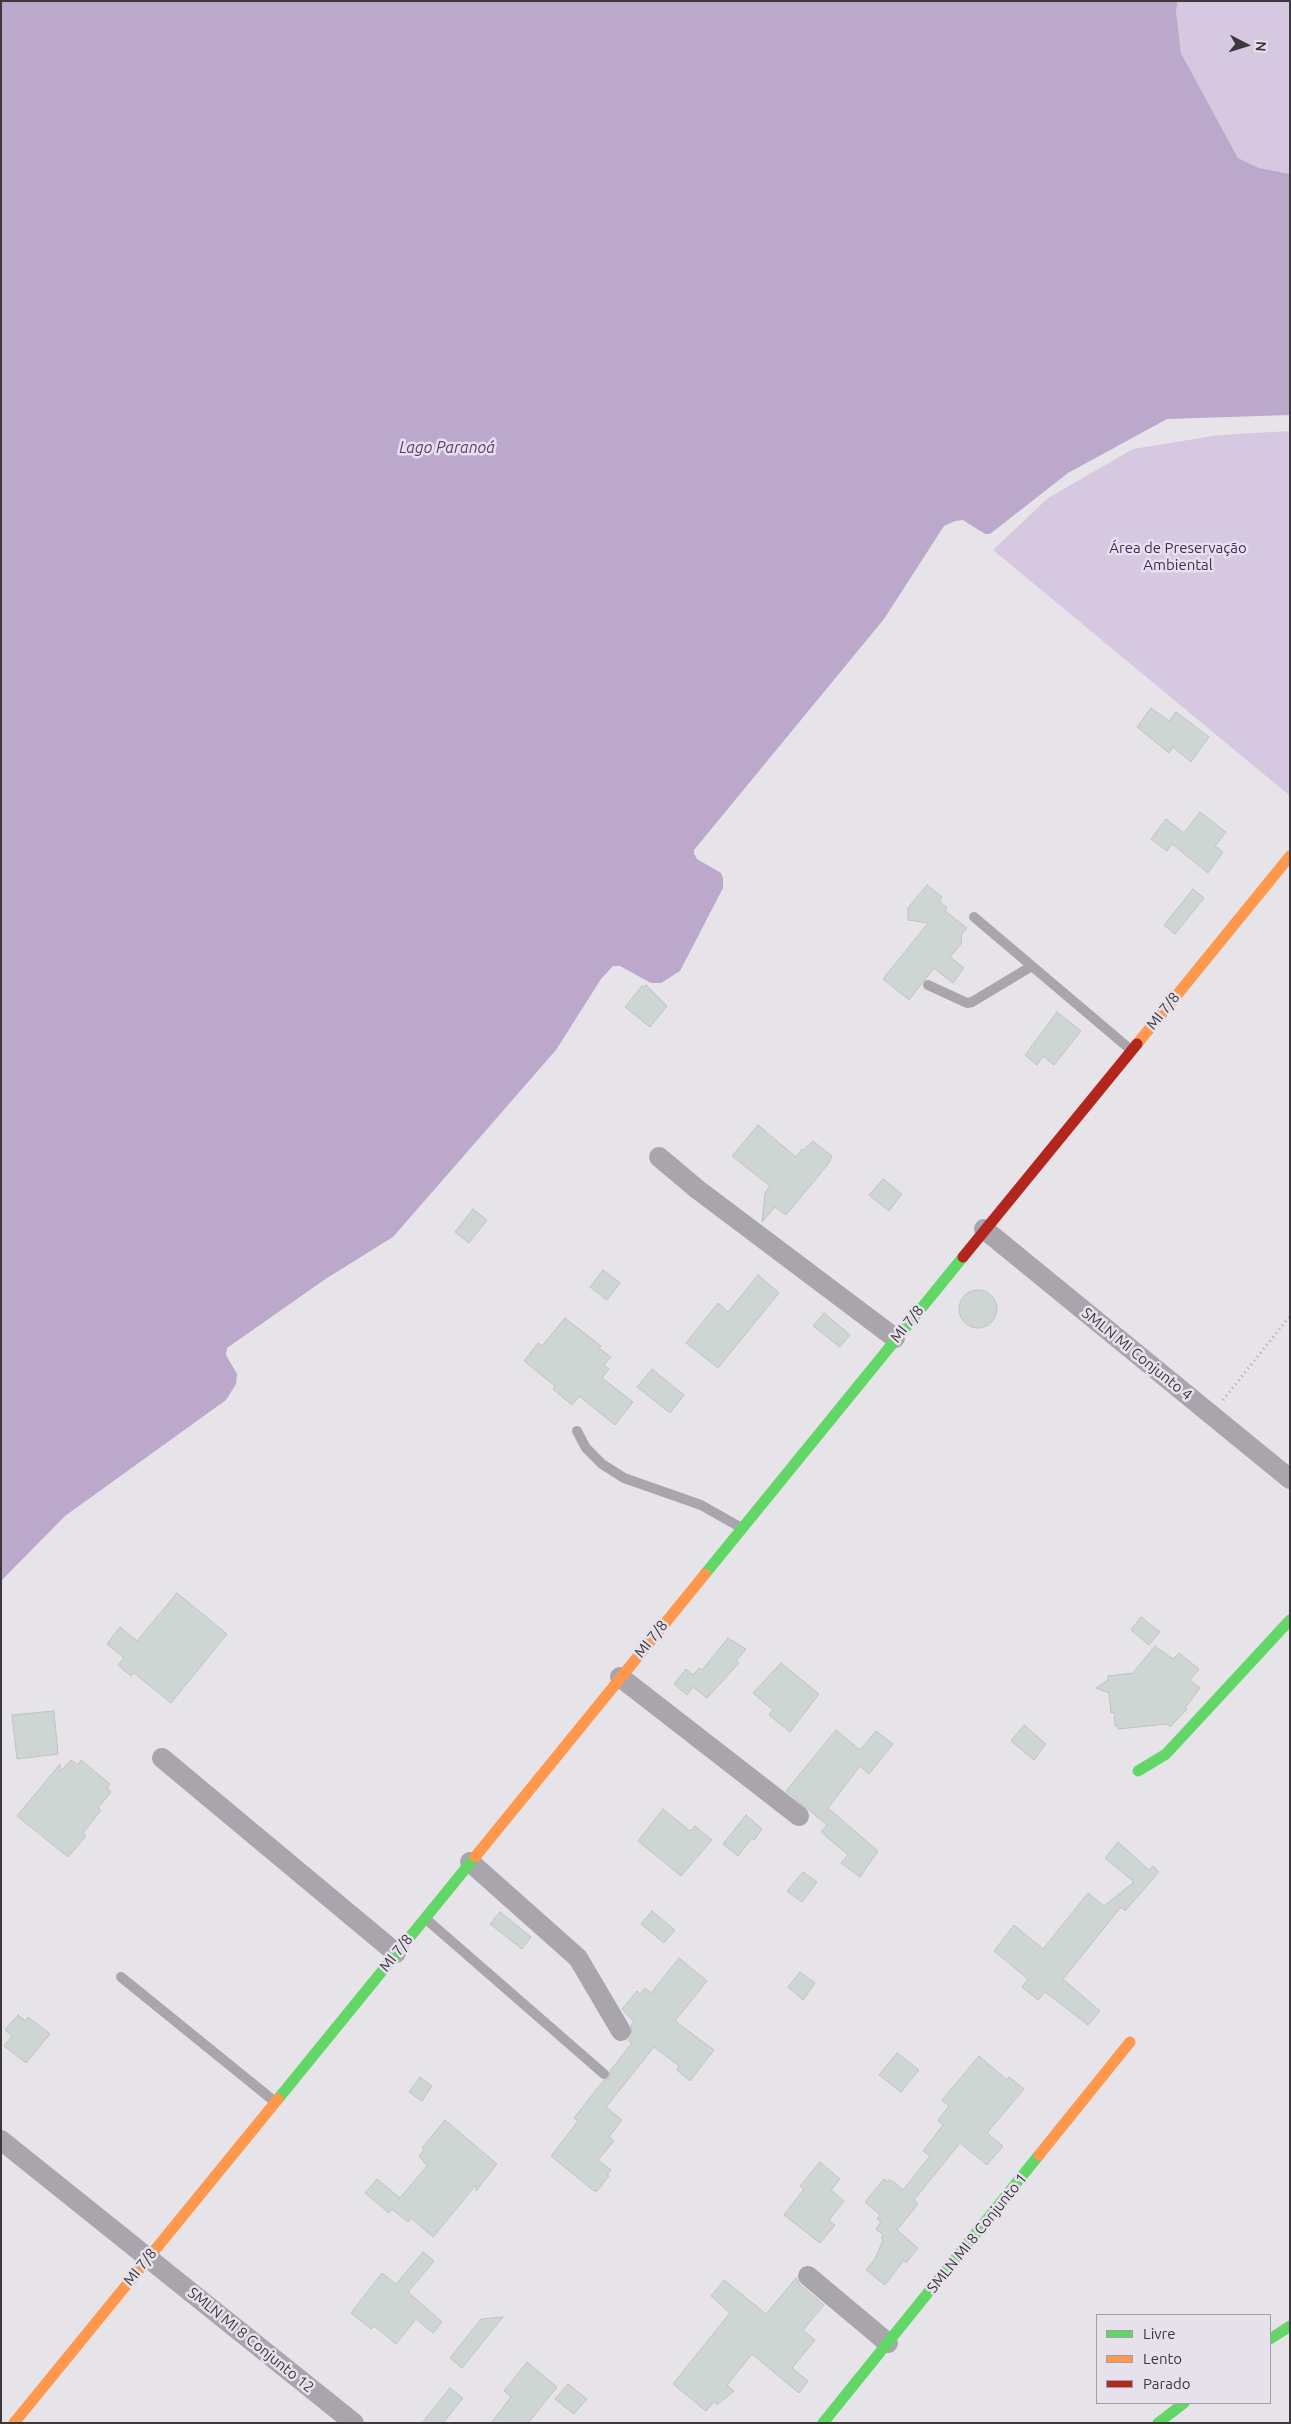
<!DOCTYPE html>
<html>
<head>
<meta charset="utf-8">
<style>
	body { margin:0 }
	#map { position:relative; width:1291px; height:2424px; overflow:hidden; background:#e7e4e9; font-family:Ubuntu,sans-serif }
	canvas { display:block }
	.frame { position:absolute; inset:0; border:2px solid #3b393d; pointer-events:none }
	.legend { position:absolute; left:1096px; top:2314px; width:175px; height:90px; box-sizing:border-box; background:#e7e1ec; border:1px solid #a29ea6; margin:0; padding:6px 9px; list-style:none; font-size:15px; color:#3b393d }
	.legend li { display:flex; align-items:center; gap:10px; height:25px }
	.legend b { width:25px; border:1px solid #a29ea6 }
	.north { position:absolute; left:1221px; top:20px; width:50px; height:50px; -webkit-text-stroke:4px #e7e1ec; paint-order:stroke; rotate:95deg; font-size:14px; font-weight:700; line-height:20px; text-align:center; color:#3b393d }
	.north::after { content:''; display:block; margin:auto; width:18px; height:22px; background:#3b393d; clip-path:polygon(50% 0,100% 100%,50% 72%,0 100%) }
</style>
</head>
<body>
<div id="map">
<canvas width="1291" height="2424"></canvas>
<div class="frame"></div>
<ul class="legend">
<li><b style="height:6px;background:#63d668"></b>Livre</li>
<li><b style="height:6px;background:#ff974d"></b>Lento</li>
<li><b style="height:6px;background:#b3261e"></b>Parado</li>
</ul>
<div class="north">N</div>
</div>
<script>
const context = document.querySelector('canvas').getContext('2d');
context.lineJoin = 'round';
function paint(path, color) {
  context.fillStyle = color;
  context.fill(path, 'evenodd');
}
function shape(rows) {
  const path = new Path2D();
  for (const r of rows) {
    if (r.length === 3) {
      path.moveTo(r[0] + r[2], r[1]);
      path.arc(r[0], r[1], r[2], 0, 2 * Math.PI);
      continue;
    }
    path.moveTo(r[0], r[1]);
    for (let i = 2; i < r.length; i += 2) path.lineTo(r[i], r[i + 1]);
  }
  return path;
}
function strokePath(path, color, width, dash) {
  context.strokeStyle = color;
  context.lineWidth = width;
  context.lineCap = dash ? 'butt' : 'round';
  context.setLineDash(dash || []);
  context.stroke(path);
}
function drawText(font, color, halo, rows, align = 'center') {
  context.font = font + ' Ubuntu,sans-serif';
  context.lineWidth = 5;
  context.setLineDash([]);
  context.textBaseline = 'middle';
  context.strokeStyle = halo;
  context.fillStyle = color;
  for (const [text, x, y, turn = 0] of rows) {
    context.save();
    context.translate(x, y);
    context.rotate((+turn || 0) * Math.PI / 180);
    context.textAlign = isNaN(turn) ? turn : align;
    if (halo) context.strokeText(text, 0, 0);
    context.fillText(text, 0, 0);
    context.restore();
  }
}
const green = shape([
	[1178,1,1290,1,1290,174,1259,168,1238,158,1181,53,1176,11],
	[1290,431,1290,796,993,550,1048,498,1133,449,1219,435]
]);
const water = shape([
	[1,1,1178,1,1176,11,1181,53,1238,158,1259,168,1290,174,1290,415,1167,419,1068,473,990,534,985,534,963,520,955,521,944,526,884,619,694,850,694,854,697,859,721,873,723,878,723,888,680,971,661,983,651,983,620,966,613,966,601,979,556,1050,393,1237,327,1278,227,1348,226,1355,237,1374,236,1384,226,1400,65,1516,1,1581]
]);
const building = shape([
	[1151,708,1169,721,1176,712,1209,737,1191,762,1173,747,1169,753,1137,727,1151,708],
	[1200,812,1226,832,1215,846,1223,852,1208,873,1172,844,1167,851,1151,839,1166,819,1184,833,1200,812],
	[927,885,942,897,939,901,947,908,945,911,967,928,962,934,961,944,950,957,964,968,953,983,934,968,909,1000,883,979,928,923,908,920,908,908,927,885],
	[1193,889,1204,898,1175,934,1164,925,1193,889],
	[646,985,667,1006,650,1027,625,1007,642,986,644,987,646,985],
	[1057,1012,1081,1031,1054,1065,1043,1056,1037,1065,1025,1055,1057,1012],
	[758,1125,796,1157,802,1149,803,1150,813,1141,832,1156,829,1163,786,1215,775,1207,762,1222,765,1193,770,1186,732,1156,758,1125],
	[883,1179,902,1194,889,1211,869,1195,883,1179],
	[473,1209,487,1220,469,1243,455,1232,473,1209],
	[603,1270,620,1283,607,1300,590,1287,603,1270],
	[758,1275,779,1293,718,1368,686,1343,718,1303,728,1312,758,1275],
	[978,1309,19],
	[824,1313,850,1335,840,1347,813,1326,824,1313],
	[565,1318,601,1346,599,1348,611,1357,604,1365,609,1369,602,1378,633,1402,615,1425,579,1396,572,1405,553,1389,555,1386,524,1361,538,1343,542,1346,565,1318],
	[652,1369,684,1395,670,1413,637,1387,652,1369],
	[177,1593,227,1634,171,1703,134,1673,131,1676,118,1665,124,1658,107,1644,120,1627,137,1641,177,1593],
	[1141,1617,1160,1632,1149,1645,1131,1630,1141,1617],
	[728,1638,746,1649,736,1661,739,1663,707,1698,693,1687,687,1695,674,1684,686,1669,693,1675,699,1668,702,1670,728,1638],
	[1155,1646,1173,1659,1179,1653,1199,1669,1190,1680,1200,1688,1185,1708,1187,1709,1170,1727,1167,1724,1118,1729,1118,1726,1115,1726,1114,1712,1111,1713,1109,1693,1096,1688,1108,1680,1108,1676,1133,1673,1155,1646],
	[781,1663,819,1694,790,1732,769,1715,773,1710,753,1693,781,1663],
	[54,1711,58,1754,17,1759,12,1715,54,1711],
	[1024,1725,1046,1744,1034,1760,1011,1741,1024,1725],
	[836,1730,860,1750,876,1731,893,1744,869,1774,860,1766,828,1808,878,1851,860,1877,841,1863,848,1855,821,1832,827,1825,786,1791,836,1730],
	[71,1760,78,1765,81,1760,110,1784,107,1788,111,1792,98,1808,101,1810,83,1833,86,1836,68,1857,17,1816,60,1764,60,1772,71,1760],
	[663,1809,690,1831,695,1826,712,1840,681,1876,638,1841,663,1809],
	[746,1815,762,1829,754,1840,752,1838,738,1856,723,1844,746,1815],
	[1118,1842,1149,1870,1153,1866,1159,1872,1125,1911,1121,1907,1063,1979,1100,2011,1088,2025,1045,1992,1038,2000,1022,1987,1028,1979,994,1951,1014,1925,1043,1949,1088,1893,1104,1906,1134,1882,1105,1858,1118,1842],
	[803,1872,817,1882,802,1902,787,1891,803,1872],
	[652,1911,675,1930,664,1943,641,1924,652,1911],
	[500,1912,531,1937,522,1949,490,1924,500,1912],
	[679,1958,707,1981,675,2021,714,2050,690,2081,677,2070,679,2066,654,2047,606,2107,622,2120,609,2137,614,2141,598,2160,611,2170,607,2175,609,2176,597,2191,594,2191,551,2156,578,2121,574,2118,603,2081,609,2078,610,2071,632,2043,628,2040,632,2036,631,2025,634,2022,622,2009,637,1991,640,1994,645,1988,651,1993,679,1958],
	[800,1972,815,1983,803,2000,788,1987,800,1972],
	[18,2015,26,2021,28,2017,50,2034,26,2063,4,2046,12,2036,5,2030,18,2015],
	[897,2053,919,2070,901,2092,879,2075,897,2053],
	[979,2056,1007,2080,1009,2077,1024,2089,987,2133,1003,2146,987,2165,960,2143,914,2200,918,2204,897,2230,918,2248,906,2263,904,2260,885,2285,866,2270,875,2259,883,2240,881,2238,883,2235,876,2229,881,2222,877,2219,880,2215,865,2202,884,2179,888,2182,889,2180,894,2182,903,2190,930,2156,923,2151,943,2125,938,2120,949,2106,942,2100,979,2056],
	[420,2077,432,2086,422,2101,409,2092,420,2077],
	[445,2120,497,2164,476,2191,476,2185,433,2237,411,2218,408,2222,392,2209,389,2213,365,2193,377,2179,400,2198,398,2200,427,2166,419,2156,424,2150,422,2148,445,2120],
	[820,2162,840,2179,831,2190,844,2201,829,2220,835,2225,820,2243,784,2215,804,2189,800,2186,820,2162],
	[423,2252,434,2261,408,2292,442,2322,433,2333,416,2319,396,2344,374,2326,371,2329,351,2313,382,2273,396,2284,423,2252],
	[796,2278,800,2285,824,2305,803,2330,815,2340,792,2368,808,2381,799,2393,752,2354,727,2385,734,2391,717,2405,714,2402,706,2411,673,2384,730,2313,711,2296,724,2280,766,2314,796,2278],
	[503,2317,462,2368,450,2358,481,2319,503,2317],
	[527,2362,557,2387,528,2423,491,2423,511,2397,504,2391,527,2362],
	[568,2384,587,2399,574,2414,555,2399,568,2384],
	[450,2388,463,2398,443,2423,422,2423,450,2388]
]);
const path = shape([
	[1223,1400,1290,1316]
]);
const lane = shape([
	[974,917,1131,1050],
	[928,985,967,1003,972,1002,1032,966],
	[577,1431,586,1448,602,1464,624,1478,701,1505,740,1527],
	[426,1919,604,2074],
	[121,1977,274,2101]
]);
const street = shape([
	[659,1157,697,1189,895,1338],
	[984,1229,1290,1479],
	[620,1677,799,1816],
	[162,1758,396,1953],
	[470,1862,578,1958,621,2031],
	[1,2140,354,2423],
	[808,2276,888,2343]
]);
const fast = shape([
	[705,1574,963,1257],
	[1138,1771,1166,1754,1290,1620],
	[278,2099,475,1857],
	[1270,2339,1290,2326],
	[823,2423,1039,2155],
	[1158,2423,1184,2403]
]);
const slow = shape([
	[1137,1044,1290,856],
	[475,1857,705,1574],
	[1039,2155,1130,2042],
	[14,2423,278,2099]
]);
const jam = shape([
	[963,1257,1137,1044]
]);
const parkNames = [
	["Área de Preservação",1178,548],
	["Ambiental",1178,565]
];
const streetNames = [
	["MI 7/8",1163,1011,-51],
	["MI 7/8",907,1324,-51],
	["SMLN MI Conjunto 4",1137,1354,39],
	["MI 7/8",651,1639,-51],
	["MI 7/8",396,1953,-51],
	["SMLN MI 8 Conjunto 1",977,2233,-51],
	["MI 7/8",140,2267,-51],
	["SMLN MI 8 Conjunto 12",251,2340,39]
];
const waterNames = [
	["Lago Paranoá",447,448]
];
paint(green, '#d6c8e0');
paint(water, '#bca8ca');
paint(building, '#cdd6d2');
strokePath(building, '#c1c1c2', 1);
strokePath(path, '#aca8ae', 3, [1, 4]);
strokePath(lane, '#a9a5ac', 10);
strokePath(street, '#a9a5ac', 20);
strokePath(fast, '#63d668', 11);
strokePath(slow, '#ff974d', 11);
strokePath(jam, '#b3261e', 11);
drawText('15px', '#4b2761', '#e7e1ec', parkNames);
drawText('15px', '#3b393d', '#e7e1ec', streetNames);
drawText('italic 16px', '#603c77', '#e7e1ec', waterNames);
</script>
</body>
</html>
